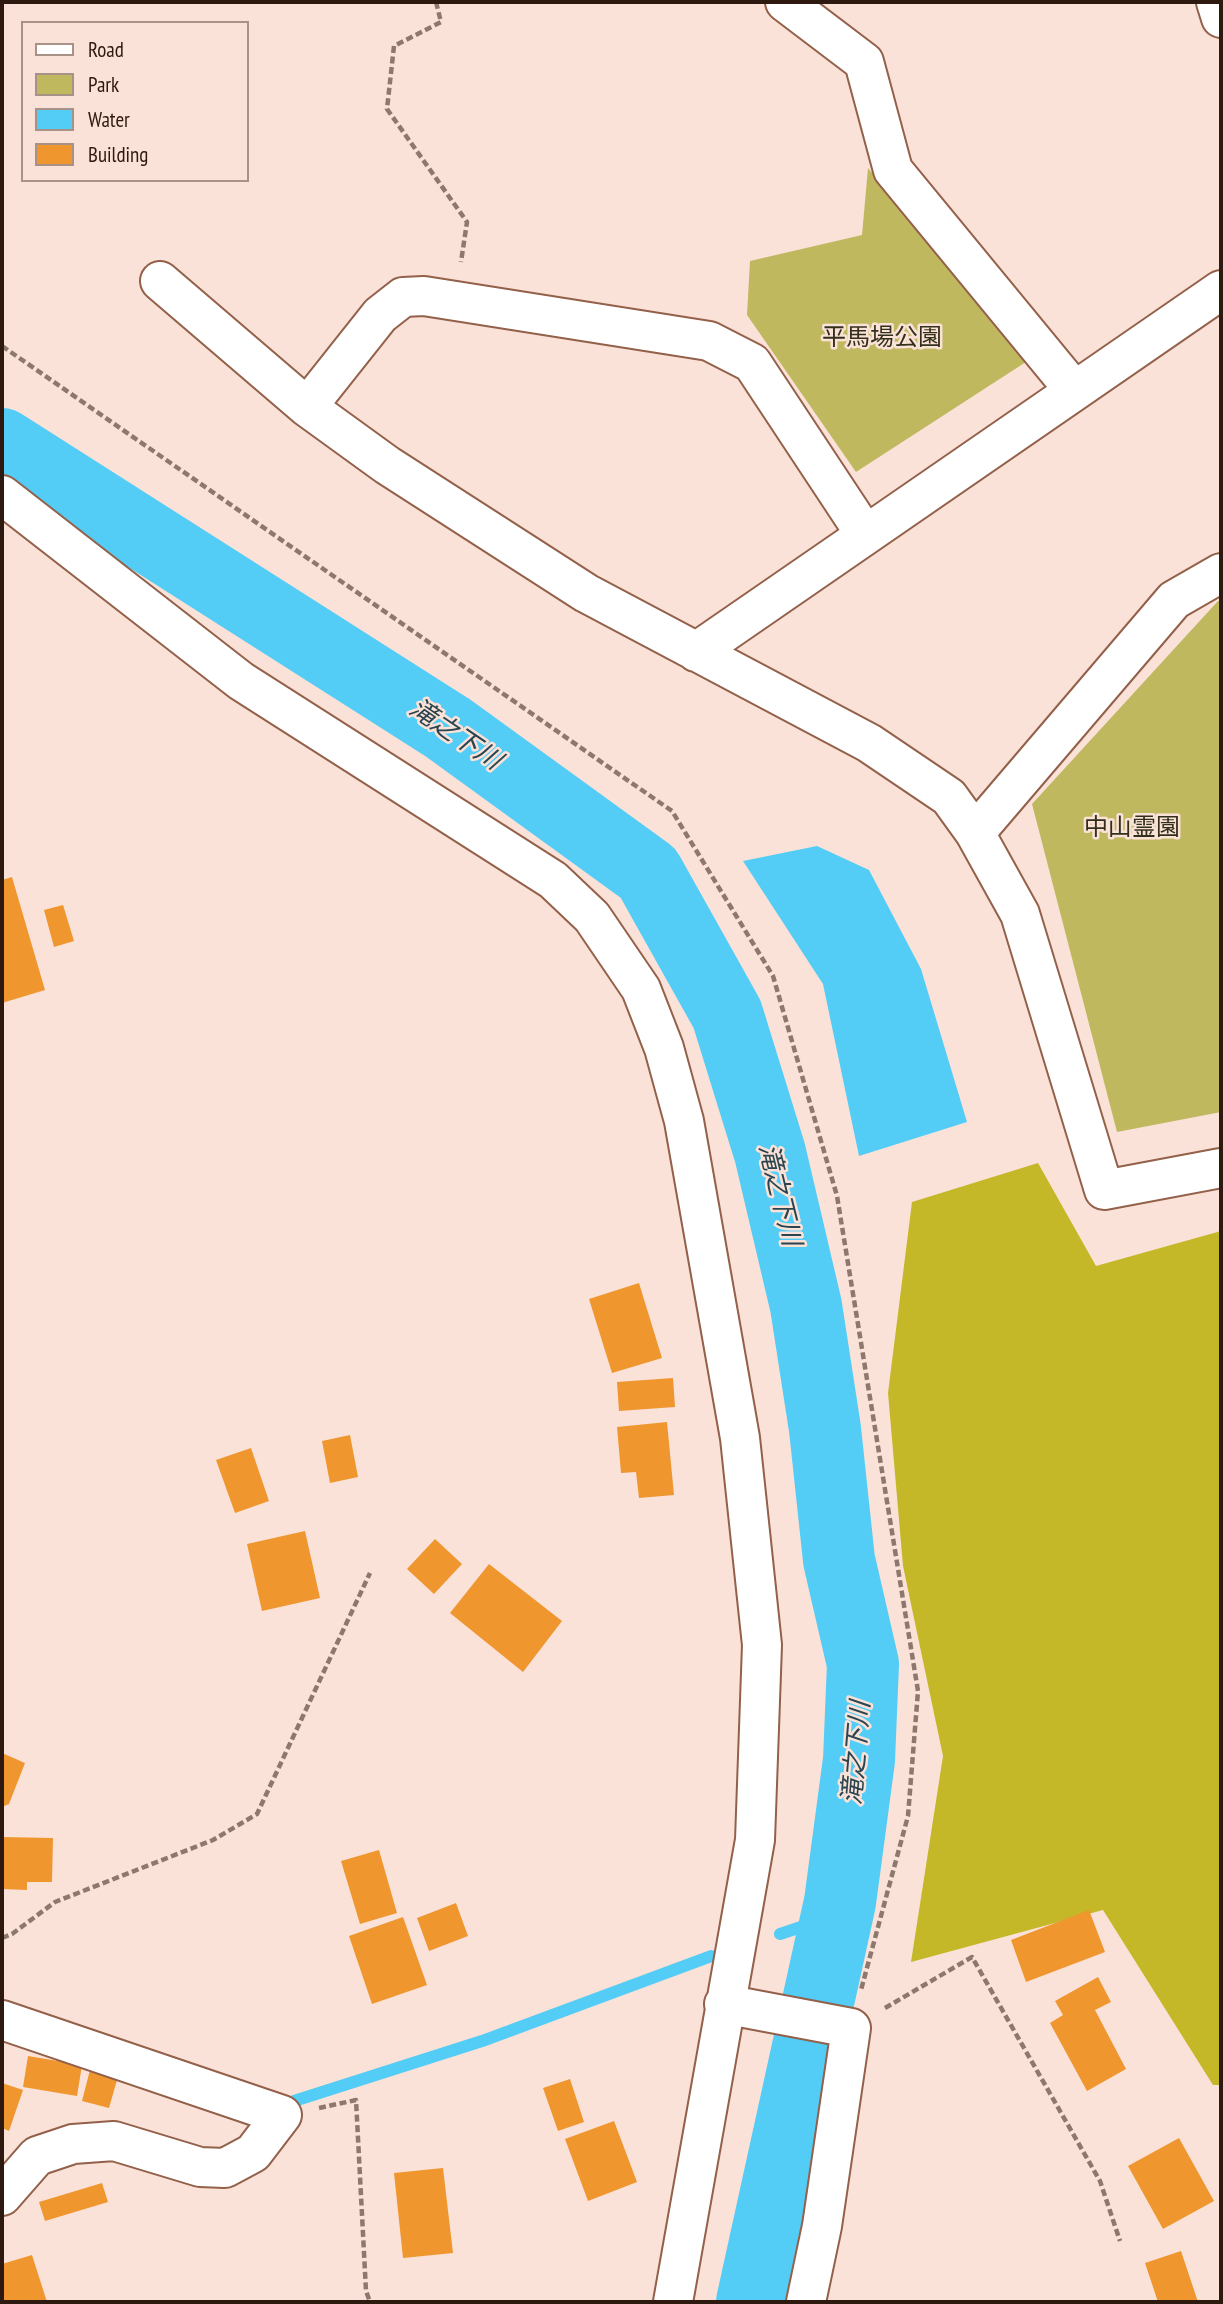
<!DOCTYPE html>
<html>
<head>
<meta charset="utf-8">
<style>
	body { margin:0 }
	#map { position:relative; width:1223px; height:2304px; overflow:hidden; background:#fae2d8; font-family:"PT Sans Narrow",sans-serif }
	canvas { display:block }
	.frame { position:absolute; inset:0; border:4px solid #2e1910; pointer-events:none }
	.legend { position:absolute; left:21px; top:21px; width:228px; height:161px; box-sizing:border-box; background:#fae2d8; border:2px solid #a89288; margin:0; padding:9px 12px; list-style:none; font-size:21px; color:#2e1910 }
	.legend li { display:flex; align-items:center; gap:14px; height:35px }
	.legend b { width:35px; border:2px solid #a89288 }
</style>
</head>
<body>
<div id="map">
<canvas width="1223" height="2304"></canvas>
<div class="frame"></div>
<ul class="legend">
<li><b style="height:9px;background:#fff"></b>Road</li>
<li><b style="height:19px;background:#c0b85e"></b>Park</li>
<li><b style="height:19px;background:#53ccf6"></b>Water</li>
<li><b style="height:19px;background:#ef962f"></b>Building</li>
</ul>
</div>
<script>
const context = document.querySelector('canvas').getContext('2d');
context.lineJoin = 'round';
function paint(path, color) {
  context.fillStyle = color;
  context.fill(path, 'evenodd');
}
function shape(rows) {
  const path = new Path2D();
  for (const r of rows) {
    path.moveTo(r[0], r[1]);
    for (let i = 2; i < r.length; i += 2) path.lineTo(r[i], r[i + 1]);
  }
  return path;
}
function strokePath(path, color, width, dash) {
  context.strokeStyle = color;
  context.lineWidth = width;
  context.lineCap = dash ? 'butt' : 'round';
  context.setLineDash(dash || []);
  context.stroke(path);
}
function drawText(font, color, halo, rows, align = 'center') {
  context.font = font + ' "PT Sans Narrow","Noto Sans JP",sans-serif';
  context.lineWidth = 5;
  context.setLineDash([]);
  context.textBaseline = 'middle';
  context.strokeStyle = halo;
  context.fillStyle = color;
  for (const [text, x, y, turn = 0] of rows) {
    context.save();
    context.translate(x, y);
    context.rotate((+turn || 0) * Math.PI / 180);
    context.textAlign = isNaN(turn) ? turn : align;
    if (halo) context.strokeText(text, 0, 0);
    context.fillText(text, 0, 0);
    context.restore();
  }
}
const green = shape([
	[868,168,1029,360,856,472,747,315,750,261,862,235],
	[1218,601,1221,601,1221,1112,1117,1132,1032,804]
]);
const forest = shape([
	[1038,1163,1096,1266,1221,1231,1221,2085,1213,2085,1103,1910,911,1962,943,1756,903,1566,888,1393,912,1202]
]);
const water = shape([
	[817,846,869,870,921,969,967,1122,859,1156,823,984,743,861]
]);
const stream = shape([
	[42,484,50,474],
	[780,1934,837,1915],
	[294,2101,482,2041,711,1956]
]);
const river = shape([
	[2,444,448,728,648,873,727,1014,770,1153,806,1306,825,1429,839,1560,863,1664,859,1760,840,1902,752,2302]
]);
const building = shape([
	[12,877,45,990,2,1003,2,880],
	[63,905,74,941,54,947,44,910],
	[639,1283,662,1358,612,1373,589,1299],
	[673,1378,675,1407,619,1411,617,1382],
	[667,1422,674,1495,639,1498,636,1472,621,1473,617,1427],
	[350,1435,358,1477,330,1483,322,1441],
	[251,1448,269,1501,235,1513,216,1460],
	[305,1531,320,1598,262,1611,247,1544],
	[435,1539,462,1564,434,1594,407,1569],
	[489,1564,562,1621,523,1672,450,1613],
	[2,1753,25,1763,9,1804,2,1807],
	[2,1837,53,1838,52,1882,27,1882,27,1890,2,1889],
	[379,1850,397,1913,360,1924,341,1861],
	[456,1903,468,1936,429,1951,417,1918],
	[1089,1910,1105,1952,1026,1982,1011,1940],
	[403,1917,427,1985,372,2004,349,1936],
	[1098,1977,1111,2002,1095,2010,1126,2069,1087,2091,1050,2023,1063,2015,1055,2001],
	[28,2056,82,2065,77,2096,23,2087],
	[91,2066,119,2073,109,2108,82,2101],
	[570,2079,584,2122,558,2131,543,2088],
	[2,2083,23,2090,9,2131,2,2128],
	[614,2121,637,2182,588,2201,565,2139],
	[1179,2138,1214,2201,1163,2229,1128,2166],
	[443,2168,453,2253,403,2258,394,2173],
	[102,2183,108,2202,45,2221,39,2202],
	[1181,2251,1198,2302,1158,2302,1145,2263],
	[32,2255,47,2302,3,2302,2,2264]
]);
const path = shape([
	[436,2,441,22,394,46,387,109,467,222,461,262],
	[2,346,672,811,773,976,837,1196,918,1691,908,1816,861,1990],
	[2,1938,12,1934,55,1902,213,1840,257,1814,370,1573],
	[885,2008,972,1957,1100,2181,1120,2241],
	[319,2108,356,2100,366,2291,370,2302]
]);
const minor = shape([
	[785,2,864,62,893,170,1074,390],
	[1216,2,1221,18],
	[160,281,307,407,387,465,586,593,869,743,949,797,975,833,1020,914,1104,1190,1221,1168],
	[307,407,380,315,403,297,424,296,709,341,752,363,865,534],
	[2,495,241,681,553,880,592,917,641,989,664,1048,684,1121,740,1438,762,1645,755,1840,673,2302],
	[696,652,1221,290],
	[975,833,1174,600,1221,573],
	[724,2004,851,2028,822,2226,806,2302],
	[2,2020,282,2115,253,2153,225,2168,200,2167,114,2141,73,2144,37,2156,2,2196]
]);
const parkNames = [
	["平馬場公園",882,338],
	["中山霊園",1132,828]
];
const waterNames = [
	["滝之下川",455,735,34],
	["滝之下川",779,1195,76],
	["滝之下川",857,1753,-85]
];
paint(green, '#c0b85e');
paint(forest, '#c4b828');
paint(water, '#53ccf6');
strokePath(stream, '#53ccf6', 12);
strokePath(river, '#53ccf6', 72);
paint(building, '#ef962f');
strokePath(minor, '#93604a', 42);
strokePath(path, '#8e786e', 4.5, [7, 3.5]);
strokePath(minor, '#fff', 38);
drawText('24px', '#32301a', '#fae2d8', parkNames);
drawText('italic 26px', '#2a454f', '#fae2d8', waterNames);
</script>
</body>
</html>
